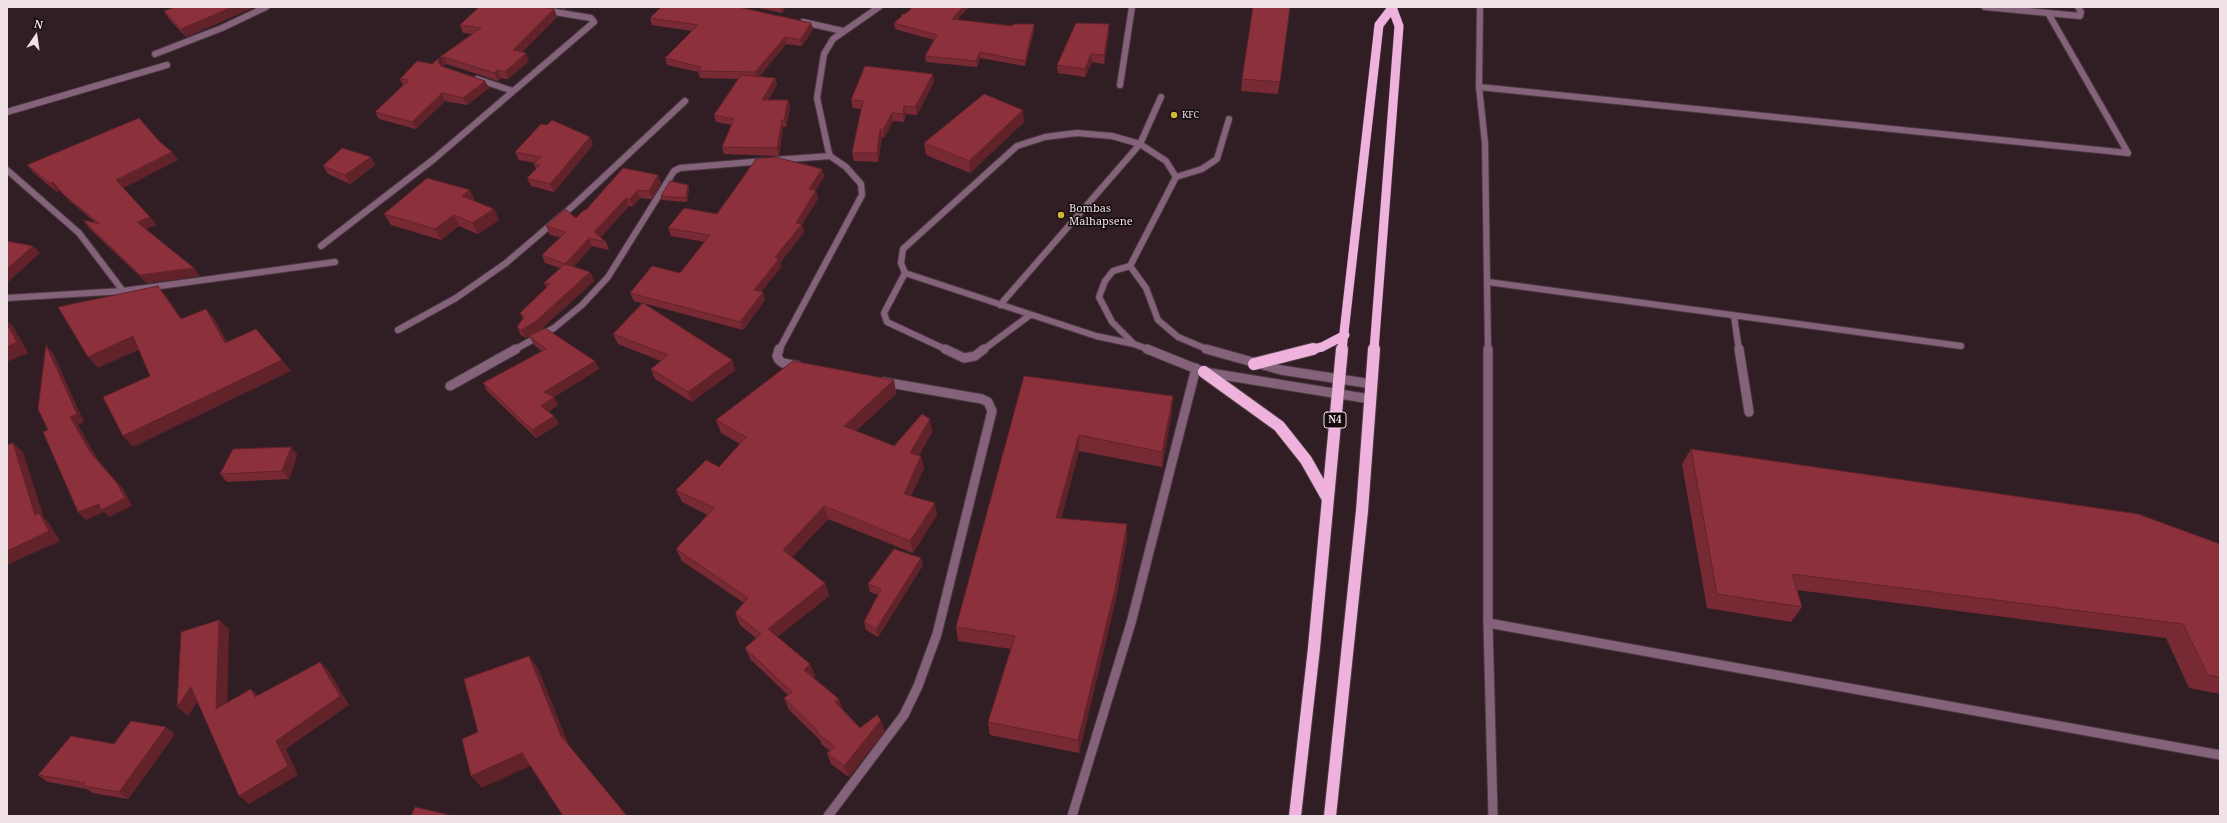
<!DOCTYPE html>
<html>
<head>
<meta charset="utf-8">
<style>
	body { margin:0 }
	#map { position:relative; width:2227px; height:823px; overflow:hidden; background:#311e25; font-family:"Noto Serif",serif }
	canvas { display:block }
	.frame { position:absolute; inset:0; border:8px solid #efe1e5; pointer-events:none }
	.north { position:absolute; left:16px; top:16px; width:40px; height:40px; -webkit-text-stroke:3px #130b0e; paint-order:stroke; rotate:13deg; font-size:11px; font-weight:700; line-height:16px; text-align:center; color:#efe1e5 }
	.north::after { content:''; display:block; margin:auto; width:14px; height:18px; background:#efe1e5; clip-path:polygon(50% 0,100% 100%,50% 72%,0 100%) }
</style>
</head>
<body>
<div id="map">
<canvas width="2227" height="823"></canvas>
<div class="frame"></div>
<div class="north">N</div>
</div>
<script>
const context = document.querySelector('canvas').getContext('2d');
context.lineJoin = 'round';
function shape(rows) {
  const path = new Path2D();
  for (const r of rows) {
    path.moveTo(r[0], r[1]);
    for (let i = 2; i < r.length; i += 2) path.lineTo(r[i], r[i + 1]);
  }
  return path;
}
function strokePath(path, color, width, dash) {
  context.strokeStyle = color;
  context.lineWidth = width;
  context.lineCap = dash ? 'butt' : 'round';
  context.setLineDash(dash || []);
  context.stroke(path);
}
function paint(path, color) {
  context.fillStyle = color;
  context.fill(path, 'evenodd');
}
function drawText(font, color, halo, rows, align = 'center') {
  context.font = font + ' "Noto Serif",serif';
  context.lineWidth = 3;
  context.setLineDash([]);
  context.textBaseline = 'middle';
  context.strokeStyle = halo;
  context.fillStyle = color;
  for (const [text, x, y, turn = 0] of rows) {
    context.save();
    context.translate(x, y);
    context.rotate((+turn || 0) * Math.PI / 180);
    context.textAlign = isNaN(turn) ? turn : align;
    if (halo) context.strokeText(text, 0, 0);
    context.fillText(text, 0, 0);
    context.restore();
  }
}
const serviceFar1 = shape([
	[1130,266,1146,288,1158,320,1178,337,1209,350],
	[905,273,884,313,887,322,947,350],
	[1488,282,1961,346],
	[1000,305,1140,144,1161,97],
	[1734,316,1739,350],
	[1134,344,1096,336,905,273,901,263,903,249,1017,146,1045,137,1077,133,1112,136,1140,144,1166,161,1176,177],
	[983,350,1030,315],
	[1150,350,1134,344,1112,322,1099,297,1105,281,1113,271,1130,266,1176,177,1202,169,1217,159,1229,119]
]);
const service = shape([
	[945,349,964,358,975,356,984,349],
	[1147,349,1204,372,1370,399],
	[1206,349,1281,370,1372,384],
	[1739,349,1749,412],
	[1488,623,2220,755],
	[1072,816,1131,623,1196,368]
]);
const minorFar1 = shape([
	[1480,7,1479,87,1485,143,1488,350],
	[1985,7,2080,16,2081,12,2078,7],
	[803,22,843,31],
	[155,54,222,28,266,7],
	[477,79,513,91],
	[1120,85,1132,7],
	[1479,87,2128,153,2048,13],
	[7,112,167,65],
	[775,160,830,156],
	[7,170,79,233,123,291],
	[321,246,434,159,594,22,591,18,525,7],
	[7,298,123,291,335,262],
	[398,330,456,298,506,263,574,205,685,101],
	[514,350,554,328,582,305,608,277,674,171,680,168,764,161],
	[779,350,862,195,861,184,846,167,830,156,828,149,817,98,824,54,833,39,879,7]
]);
const minor = shape([
	[779,349,777,356,779,360,783,363,798,366],
	[1488,349,1488,623,1493,816],
	[450,386,516,349],
	[828,816,904,715,918,686,937,634,992,411,988,402,982,399,884,382]
]);
const trunkFar1 = shape([
	[1309,350,1322,347,1345,335],
	[1342,350,1379,25,1392,8],
	[1374,350,1399,26,1392,7]
]);
const trunk = shape([
	[1254,364,1313,349],
	[1204,372,1279,426,1306,460,1328,499],
	[1295,816,1314,648,1342,349],
	[1330,816,1362,511,1374,349]
]);
const wall = shape([
	[176,7,252,7,252,8,186,37,169,19,164,11],
	[554,7,567,7,565,9],
	[754,7,786,7,782,13],
	[1290,7,1278,94,1241,91,1242,79],
	[968,8,957,20,1012,26,1034,24,1034,30,1025,66,980,58,977,67,926,62,925,56,934,40,895,29,894,23,905,14],
	[554,9,557,17,522,52,529,61,508,79,501,78,498,81,447,64,443,65,440,57,472,34,463,33,460,25],
	[650,18,811,23,813,29,802,46,786,44,759,77,775,78,777,85,768,100,788,100,790,107,786,127,783,127,779,156,724,154,722,147,732,125,716,122,714,115,739,79,700,78,698,72,667,65,665,58,692,31,652,25],
	[1109,32,1104,64,1092,62,1085,77,1058,73,1057,65],
	[443,66,442,67,485,81,489,88,467,105,445,101,416,129,379,119,375,112,403,85,400,79],
	[934,82,917,115,906,114,904,122,893,121,884,138,882,137,878,162,854,161,852,153,861,109,853,108,851,100],
	[1024,122,970,173,926,155,924,143],
	[159,141,178,160,123,188,150,217,156,225,146,229,200,276,147,283,89,228,83,220,96,223,71,202,59,190,57,192,34,173,27,165],
	[593,145,554,192,531,186,527,178,536,169,534,164,535,163,519,160,515,152],
	[375,165,350,184,328,174,323,166],
	[623,168,661,183,652,199,640,198,633,207,629,206,600,238,606,242,609,250,592,246,573,267,590,272,594,281,540,330,526,338,521,335,517,327,523,319,520,313,547,288,544,283,560,268,545,263,542,255,560,237,550,235,546,226,576,218,586,210],
	[822,169,824,177,815,190,818,199,802,224,804,232,780,263,781,267,761,292,765,300,743,330,643,303,732,360,735,370,692,402,655,379,651,369,661,361,618,344,613,334,642,303,634,301,630,293,680,273,705,242,671,236,668,228,717,214],
	[688,185,689,189,687,202,662,200,661,196],
	[475,201,494,209,499,220,478,234,459,226,441,240,391,225,384,214],
	[529,336,595,361,599,369,554,397,558,405,548,412,554,416,559,424,536,438,487,391,483,383,542,351,534,345],
	[1024,376,1172,411,1162,467,1079,451,1061,519,1127,524,1127,539,1115,603,1079,753,990,735,988,722,1011,649,958,641,956,627],
	[894,380,896,394,856,431,894,446,932,432,919,455,921,456,924,468,911,496,937,515,913,553,828,519,792,557,825,583,829,596,777,637,810,664,815,676,813,678,860,728,885,731,849,777,831,764,827,753,830,751,821,744,820,740,789,710,784,698,788,695,751,660,745,648,756,638,740,625,735,613,744,603,682,561,676,549,707,515,682,502,676,490,719,467,740,444,721,433,716,420],
	[291,447,297,455,289,479,227,482,220,474],
	[1691,449,2220,544,2220,694,2189,688,2166,638,1797,590,1802,607,1791,622,1707,608,1682,464],
	[923,565,878,637,866,630,864,622,878,595,870,592,868,584],
	[175,734,128,799,93,793,87,789,48,782,38,775]
]);
const shadedWall = shape([
	[232,7,252,7,252,8,186,37,181,29],
	[780,7,786,7,782,13],
	[963,7,968,7,968,8,952,25,952,19],
	[554,9,557,17,516,58,513,50],
	[811,23,813,29,802,46,800,40],
	[1034,24,1034,30,1025,66,1025,61],
	[1109,24,1109,32,1104,64,1104,55],
	[785,37,786,44,757,79,755,72],
	[980,52,980,58,977,67,976,61],
	[526,53,529,61,508,79,505,72],
	[1091,54,1092,62,1085,77,1085,69],
	[440,57,444,57,447,64,443,65],
	[439,58,443,66,441,70,438,62],
	[498,70,501,78,498,81,494,73],
	[933,74,934,82,917,115,915,107],
	[775,78,777,85,764,107,762,100],
	[485,81,489,88,467,105,463,98],
	[442,93,445,101,416,129,412,122],
	[788,100,790,107,786,127,784,120],
	[904,106,906,114,904,122,903,114],
	[1023,110,1024,122,970,173,969,161],
	[892,113,893,121,884,138,883,130],
	[782,120,783,127,779,156,777,148],
	[880,129,882,137,878,162,877,153],
	[590,137,593,145,554,192,550,184],
	[172,152,178,160,123,188,116,180],
	[371,157,375,165,350,184,345,175],
	[822,169,824,177,811,198,809,189],
	[658,175,661,183,652,199,649,191],
	[53,182,59,190,57,192,51,184],
	[688,185,689,189,687,202,686,198],
	[470,190,475,201,468,207,462,196],
	[637,190,640,198,633,207,630,199],
	[816,190,818,199,802,224,804,232,780,263,781,267,756,298,754,290],
	[626,198,629,206,598,240,594,232],
	[494,209,499,220,478,234,472,223],
	[454,215,459,226,441,240,435,229],
	[150,217,156,225,143,230,137,222],
	[589,238,592,246,569,272,565,264],
	[33,246,40,253,8,282,7,281,7,269],
	[194,268,200,276,147,283,140,275],
	[590,272,594,281,540,330,526,338,521,330],
	[158,286,167,297,190,331,181,319],
	[763,292,765,300,743,330,740,322],
	[206,309,215,320,234,354,225,343],
	[7,321,13,326,28,353,7,362],
	[133,336,143,348,98,368,88,357],
	[46,345,53,353,84,422,78,425,98,460,124,490,132,506,109,517,104,512,86,520,78,512,70,417],
	[282,360,291,371,133,447,123,436],
	[732,360,735,370,692,402,688,392],
	[595,361,599,369,549,400,544,392],
	[894,380,896,394,847,439,844,426],
	[1173,396,1172,411,1162,467,1162,452],
	[554,397,558,405,545,414,541,406],
	[554,416,559,424,536,438,532,430],
	[930,419,932,432,912,466,910,453],
	[1079,435,1079,451,1057,533,1056,518],
	[13,443,23,452,44,518,49,523,60,541,7,565,7,551,35,515],
	[291,447,297,455,289,479,282,471],
	[921,456,924,468,906,507,904,494],
	[935,503,937,515,913,553,910,541],
	[824,506,828,519,788,562,783,550],
	[1127,524,1127,539,1115,603,1079,753,1078,740],
	[921,558,923,565,878,637,876,629],
	[825,583,829,596,772,641,768,629],
	[219,620,229,629,227,718,216,709],
	[529,656,538,668,570,748,561,736],
	[320,662,329,671,349,705,286,749,298,775,249,804,239,796,276,741],
	[810,664,815,676,808,682,804,670],
	[191,687,201,696,188,716,177,707],
	[251,689,261,698,255,697],
	[839,699,843,710,835,702],
	[881,720,885,731,849,777,844,766],
	[166,727,175,734,128,799,119,792],
	[522,753,532,765,482,788,471,776]
]);
const building = shape([
	[176,7,232,7,181,29,164,11,176,7],
	[479,7,539,7,554,9,513,50,526,53,505,72,498,70,494,73,444,57,440,57,481,28,460,25,479,7],
	[661,7,738,7,811,23,800,40,785,37,755,72,698,71,701,67,665,58,698,25,650,18,661,7],
	[912,7,963,7,952,19,1012,26,1013,24,1034,24,1025,61,980,52,976,61,925,56,937,35,894,23,901,17,902,14,905,14,910,10,912,7],
	[1253,7,1290,7,1280,82,1242,79,1253,7],
	[1076,23,1109,24,1104,55,1091,54,1085,69,1057,65,1076,23],
	[439,58,438,62,441,66,485,81,463,98,442,93,412,122,375,112,409,80,400,79,417,61,432,64,439,58],
	[865,66,933,74,915,107,904,106,903,114,892,113,883,130,880,129,877,153,852,153,863,101,851,100,865,66],
	[741,75,775,78,762,100,788,100,784,120,782,120,777,148,722,147,734,119,714,115,741,75],
	[984,94,1023,110,969,161,924,143,984,94],
	[139,118,159,141,172,152,116,180,150,217,137,222,194,268,140,275,83,220,100,224,64,195,53,182,51,184,27,165,139,118],
	[552,120,590,137,550,184,527,178,540,165,534,164,541,157,515,152,541,124,547,125,552,120],
	[342,148,371,157,345,175,323,166,342,148],
	[775,157,822,169,809,189,816,190,796,223,802,224,775,257,779,259,754,290,763,292,740,322,630,293,652,266,680,273,710,235,668,228,684,208,717,214,756,159,775,157],
	[623,168,658,175,649,191,637,190,630,199,626,198,594,232,606,242,589,238,565,264,542,255,566,232,546,226,565,209,576,218,584,210,586,210,623,168],
	[427,178,470,190,462,196,494,209,472,223,454,215,435,229,384,214,427,178],
	[670,181,688,185,686,198,661,196,670,181],
	[7,241,33,246,7,269,7,241],
	[565,264,590,272,535,322,521,330,517,327,524,317,520,313,550,284,544,283,565,264],
	[158,286,181,319,206,309,225,343,256,329,282,360,123,436,103,397,150,376,133,336,88,357,58,307,158,286],
	[643,303,732,360,688,392,651,369,668,355,613,334,643,303],
	[7,324,17,342,7,347,7,324],
	[545,328,595,361,544,392,554,397,541,406,554,416,532,430,483,383,546,349,529,336,545,328],
	[46,345,77,414,70,417,90,452,116,482,125,498,101,510,99,504,78,512,43,432,48,430,38,409,46,345],
	[793,361,894,380,844,426,894,446,922,414,930,419,910,453,921,456,904,494,935,503,910,541,824,506,783,550,825,583,768,629,810,664,804,670,839,699,835,702,860,728,877,715,881,720,844,766,827,753,835,747,817,733,819,732,784,698,792,692,745,648,761,634,735,613,748,598,676,549,714,508,676,490,706,460,719,467,746,437,716,420,793,361],
	[1024,376,1173,396,1162,452,1079,435,1056,518,1127,524,1115,589,1078,740,988,722,1015,636,956,627,1024,376],
	[13,443,35,515,39,513,49,531,7,551,7,445,13,443],
	[291,447,282,471,220,474,233,449,291,447],
	[1691,449,2138,514,2220,544,2220,677,2208,675,2183,624,1792,574,1802,607,1717,594,1691,449],
	[894,549,921,558,876,629,864,622,881,589,868,584,894,549],
	[219,620,216,709,251,689,255,697,320,662,340,696,276,741,288,766,239,796,191,687,177,707,181,632,219,620],
	[529,656,561,736,627,816,563,816,522,753,471,776,462,739,478,732,464,679,529,656],
	[131,721,166,727,119,792,83,786,85,783,38,775,71,736,114,744,131,721],
	[415,807,454,816,411,816,415,807]
]);
const markers = [
	[1174,115,4,"#d2b736"],
	[1061,215,4,"#d2b736"]
];
const farPoinames = [
	["KFC",1182,115]
];
const shields = [
	[1335,420,22]
];
const shieldNames = [
	["N4",1335,420]
];
const poiNames = [
	["Bombas",1069,209],
	["Malhapsene",1069,222]
];
strokePath(serviceFar1, '#4c3940', 8);
strokePath(service, '#4c3940', 11);
strokePath(minorFar1, '#4c3940', 8);
strokePath(minor, '#4c3940', 11);
strokePath(trunkFar1, '#4c3940', 10);
strokePath(trunk, '#4c3940', 14);
strokePath(serviceFar1, '#83627a', 6);
strokePath(service, '#83627a', 9);
strokePath(minorFar1, '#83627a', 6);
strokePath(minor, '#83627a', 9);
strokePath(trunkFar1, '#eeb2dd', 9);
strokePath(trunk, '#eeb2dd', 12);
paint(wall, '#782a34');
paint(shadedWall, '#62222a');
paint(building, '#8c313c');
strokePath(building, '#62222a', 1);
for (const [x, y, r, color] of markers) {
  const dot = new Path2D();
  dot.arc(x, y, r, 0, 2 * Math.PI);
  context.fillStyle = color;
  context.fill(dot);
  strokePath(dot, '#130b0e', 1.5);
}
drawText('9px', '#efe1e5', '#130b0e', farPoinames, 'left');
for (const [x, y, w] of shields) {
  const box = new Path2D();
  box.roundRect(x - w / 2, y - 8, w, 16, 3);
  context.fillStyle = '#130b0e';
  context.fill(box);
  strokePath(box, '#efe1e5', 1);
}
drawText('bold 10px', '#efe1e5', null, shieldNames);
drawText('11px', '#efe1e5', '#130b0e', poiNames, 'left');
</script>
</body>
</html>
